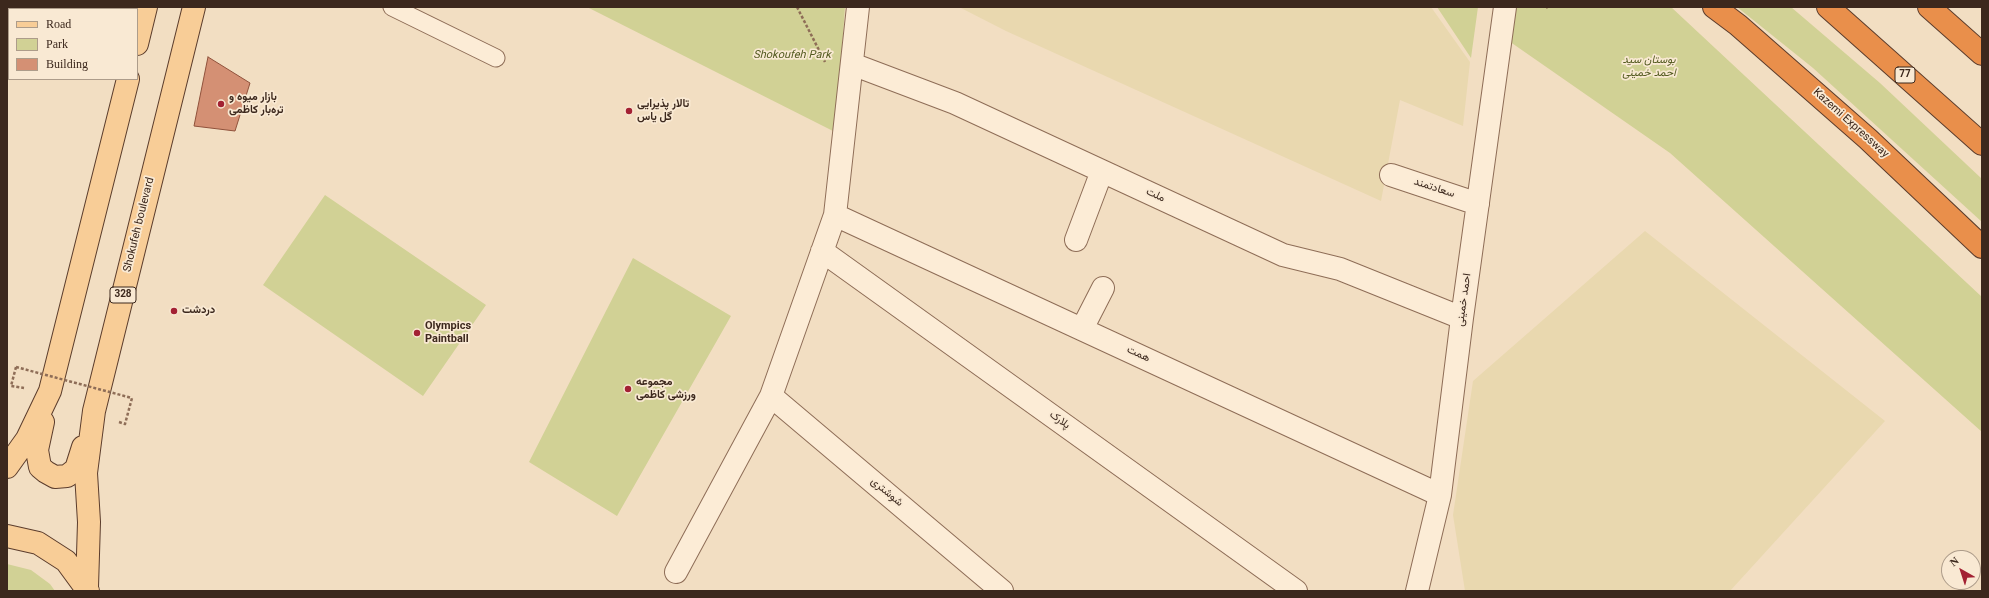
<!DOCTYPE html>
<html>
<head>
<meta charset="utf-8">
<style>
	body { margin:0 }
	#map { position:relative; width:1989px; height:598px; overflow:hidden; background:#f2dec2; font-family:Georgia,serif }
	canvas { display:block }
	.frame { position:absolute; inset:0; border:8px solid #3c281d; pointer-events:none }
	.legend { position:absolute; left:8px; top:8px; width:130px; height:72px; box-sizing:border-box; background:#f9e9d3; border:1px solid #ad9c8a; margin:0; padding:5px 7px; list-style:none; font-size:12px; color:#3c281d }
	.legend li { display:flex; align-items:center; gap:8px; height:20px }
	.legend b { width:20px; border:1px solid #ad9c8a }
	.north { position:absolute; left:1941px; top:550px; width:40px; height:40px; box-sizing:border-box; background:#f9e9d3; border:1px solid #ad9c8a; border-radius:50%; rotate:321deg; font-size:11px; font-weight:700; line-height:16px; text-align:center; color:#3c281d }
	.north::after { content:''; display:block; margin:auto; width:14px; height:18px; background:#a32133; clip-path:polygon(50% 0,100% 100%,50% 72%,0 100%) }
</style>
</head>
<body>
<div id="map">
<canvas width="1989" height="598"></canvas>
<div class="frame"></div>
<ul class="legend">
<li><b style="height:5px;background:#f8cd97"></b>Road</li>
<li><b style="height:11px;background:#d1d195"></b>Park</li>
<li><b style="height:11px;background:#d49074"></b>Building</li>
</ul>
<div class="north">N</div>
</div>
<script>
const context = document.querySelector('canvas').getContext('2d');
context.lineJoin = 'round';
function paint(path, color) {
  context.fillStyle = color;
  context.fill(path, 'evenodd');
}
function shape(rows) {
  const path = new Path2D();
  for (const r of rows) {
    path.moveTo(r[0], r[1]);
    for (let i = 2; i < r.length; i += 2) path.lineTo(r[i], r[i + 1]);
  }
  return path;
}
function strokePath(path, color, width, dash) {
  context.strokeStyle = color;
  context.lineWidth = width;
  context.lineCap = dash ? 'butt' : 'round';
  context.setLineDash(dash || []);
  context.stroke(path);
}
function drawText(font, color, halo, rows, align = 'center') {
  context.font = font + ' Georgia,Vazirmatn,serif';
  context.lineWidth = 3.5;
  context.setLineDash([]);
  context.textBaseline = 'middle';
  context.strokeStyle = halo;
  context.fillStyle = color;
  for (const [text, x, y, turn = 0] of rows) {
    context.save();
    context.translate(x, y);
    context.rotate((+turn || 0) * Math.PI / 180);
    context.textAlign = isNaN(turn) ? turn : align;
    if (halo) context.strokeText(text, 0, 0);
    context.fillText(text, 0, 0);
    context.restore();
  }
}
const farmland = shape([
	[959,7,1431,7,1470,62,1463,126,1400,100,1381,201,1006,31],
	[1645,231,1885,421,1730,591,1465,591,1453,515,1473,381]
]);
const green = shape([
	[7,7,56,7,55,9,9,9,9,79,7,82],
	[587,7,845,7,839,91,833,131],
	[1437,7,1478,7,1471,58],
	[1512,7,1671,7,1982,297,1982,432,1670,153,1506,39],
	[1737,7,1791,7,1880,83,1982,179,1982,222,1813,68],
	[325,195,486,305,423,396,263,285],
	[633,258,731,316,617,516,529,462],
	[7,564,31,570,50,584,55,591,7,591]
]);
const building = shape([
	[208,57,250,83,235,131,194,126,208,57]
]);
const path = shape([
	[797,7,825,62],
	[1546,8,1547,7],
	[16,367,11,386,24,388],
	[119,422,125,424,132,398]
]);
const lane = shape([
	[392,7,496,58]
]);
const street = shape([
	[852,64,955,103,1283,255,1340,269,1462,318],
	[1391,175,1478,204],
	[835,215,1440,495],
	[1076,240,1102,171],
	[822,251,1296,591],
	[1082,329,1103,288],
	[771,396,1002,591],
	[676,572,771,396,835,215,858,7],
	[1417,591,1440,495,1462,318,1505,7]
]);
const primary = shape([
	[137,44,146,7],
	[43,422,37,450,40,467,46,472,55,477,67,476,76,469,83,447],
	[7,467,27,439,50,391,128,79],
	[7,536,38,543,66,561,88,591],
	[87,587,89,522,86,473,94,411,194,7]
]);
const highway = shape([
	[1714,7,1738,25,1868,139,1982,247],
	[1828,7,1982,144],
	[1929,7,1982,54]
]);
const pathBridge = shape([
	[16,367,132,398]
]);
const markers = [
	[221,104,4,"#a32133"],
	[629,111,4,"#a32133"],
	[174,311,4,"#a32133"],
	[417,333,4,"#a32133"],
	[628,389,4,"#a32133"]
];
const shields = [
	[1905,75,20],
	[123,295,26]
];
const shieldNames = [
	["77",1905,75],
	["328",123,295]
];
const parkNames = [
	["Shokoufeh Park",792,56],
	["بوستان سید",1649,61],
	["احمد خمینی",1649,74]
];
const poiNames = [
	["بازار میوه و",229,98],
	["تره‌بار کاظمی",229,111],
	["تالار پذیرایی",637,105],
	["گل یاس",637,118],
	["دردشت",182,311],
	["Olympics",425,327],
	["Paintball",425,340],
	["مجموعه",636,383],
	["ورزشی کاظمی",636,396]
];
const streetNames = [
	["Kazemi Expressway",1850,124,42],
	["سعادتمند",1434,189,18],
	["ملت",1155,196,25],
	["Shokufeh boulevard",140,225,-76],
	["احمد خمینی",1465,300,-82],
	["همت",1138,355,25],
	["پلارک",1059,421,36],
	["شوشتری",886,493,40]
];
paint(farmland, '#e9d8af');
paint(green, '#d1d195');
paint(building, '#d49074');
strokePath(building, '#8f513b', 1);
strokePath(lane, '#8e6d57', 19);
strokePath(street, '#8e6d57', 24);
strokePath(primary, '#5b3c2c', 24);
strokePath(highway, '#5b3c2c', 24);
strokePath(path, '#8e6d57', 2.5, [3, 2]);
strokePath(lane, '#fcecd6', 17);
strokePath(street, '#fcecd6', 22);
strokePath(primary, '#f8cd97', 22);
strokePath(highway, '#e98f4b', 22);
strokePath(pathBridge, '#8e6d57', 2.5, [3, 2]);
for (const [x, y, r, color] of markers) {
  const dot = new Path2D();
  dot.arc(x, y, r, 0, 2 * Math.PI);
  context.fillStyle = color;
  context.fill(dot);
  strokePath(dot, '#f9e9d3', 1.5);
}
for (const [x, y, w] of shields) {
  const box = new Path2D();
  box.roundRect(x - w / 2, y - 8, w, 16, 3);
  context.fillStyle = '#f9e9d3';
  context.fill(box);
  strokePath(box, '#3c281d', 1);
}
drawText('bold 10px', '#3c281d', null, shieldNames);
drawText('italic 11px', '#545b21', '#f9e9d3', parkNames);
drawText('bold 11px', '#3c281d', '#f9e9d3', poiNames, 'left');
drawText('11px', '#3c281d', '#f9e9d3', streetNames);
</script>
</body>
</html>
